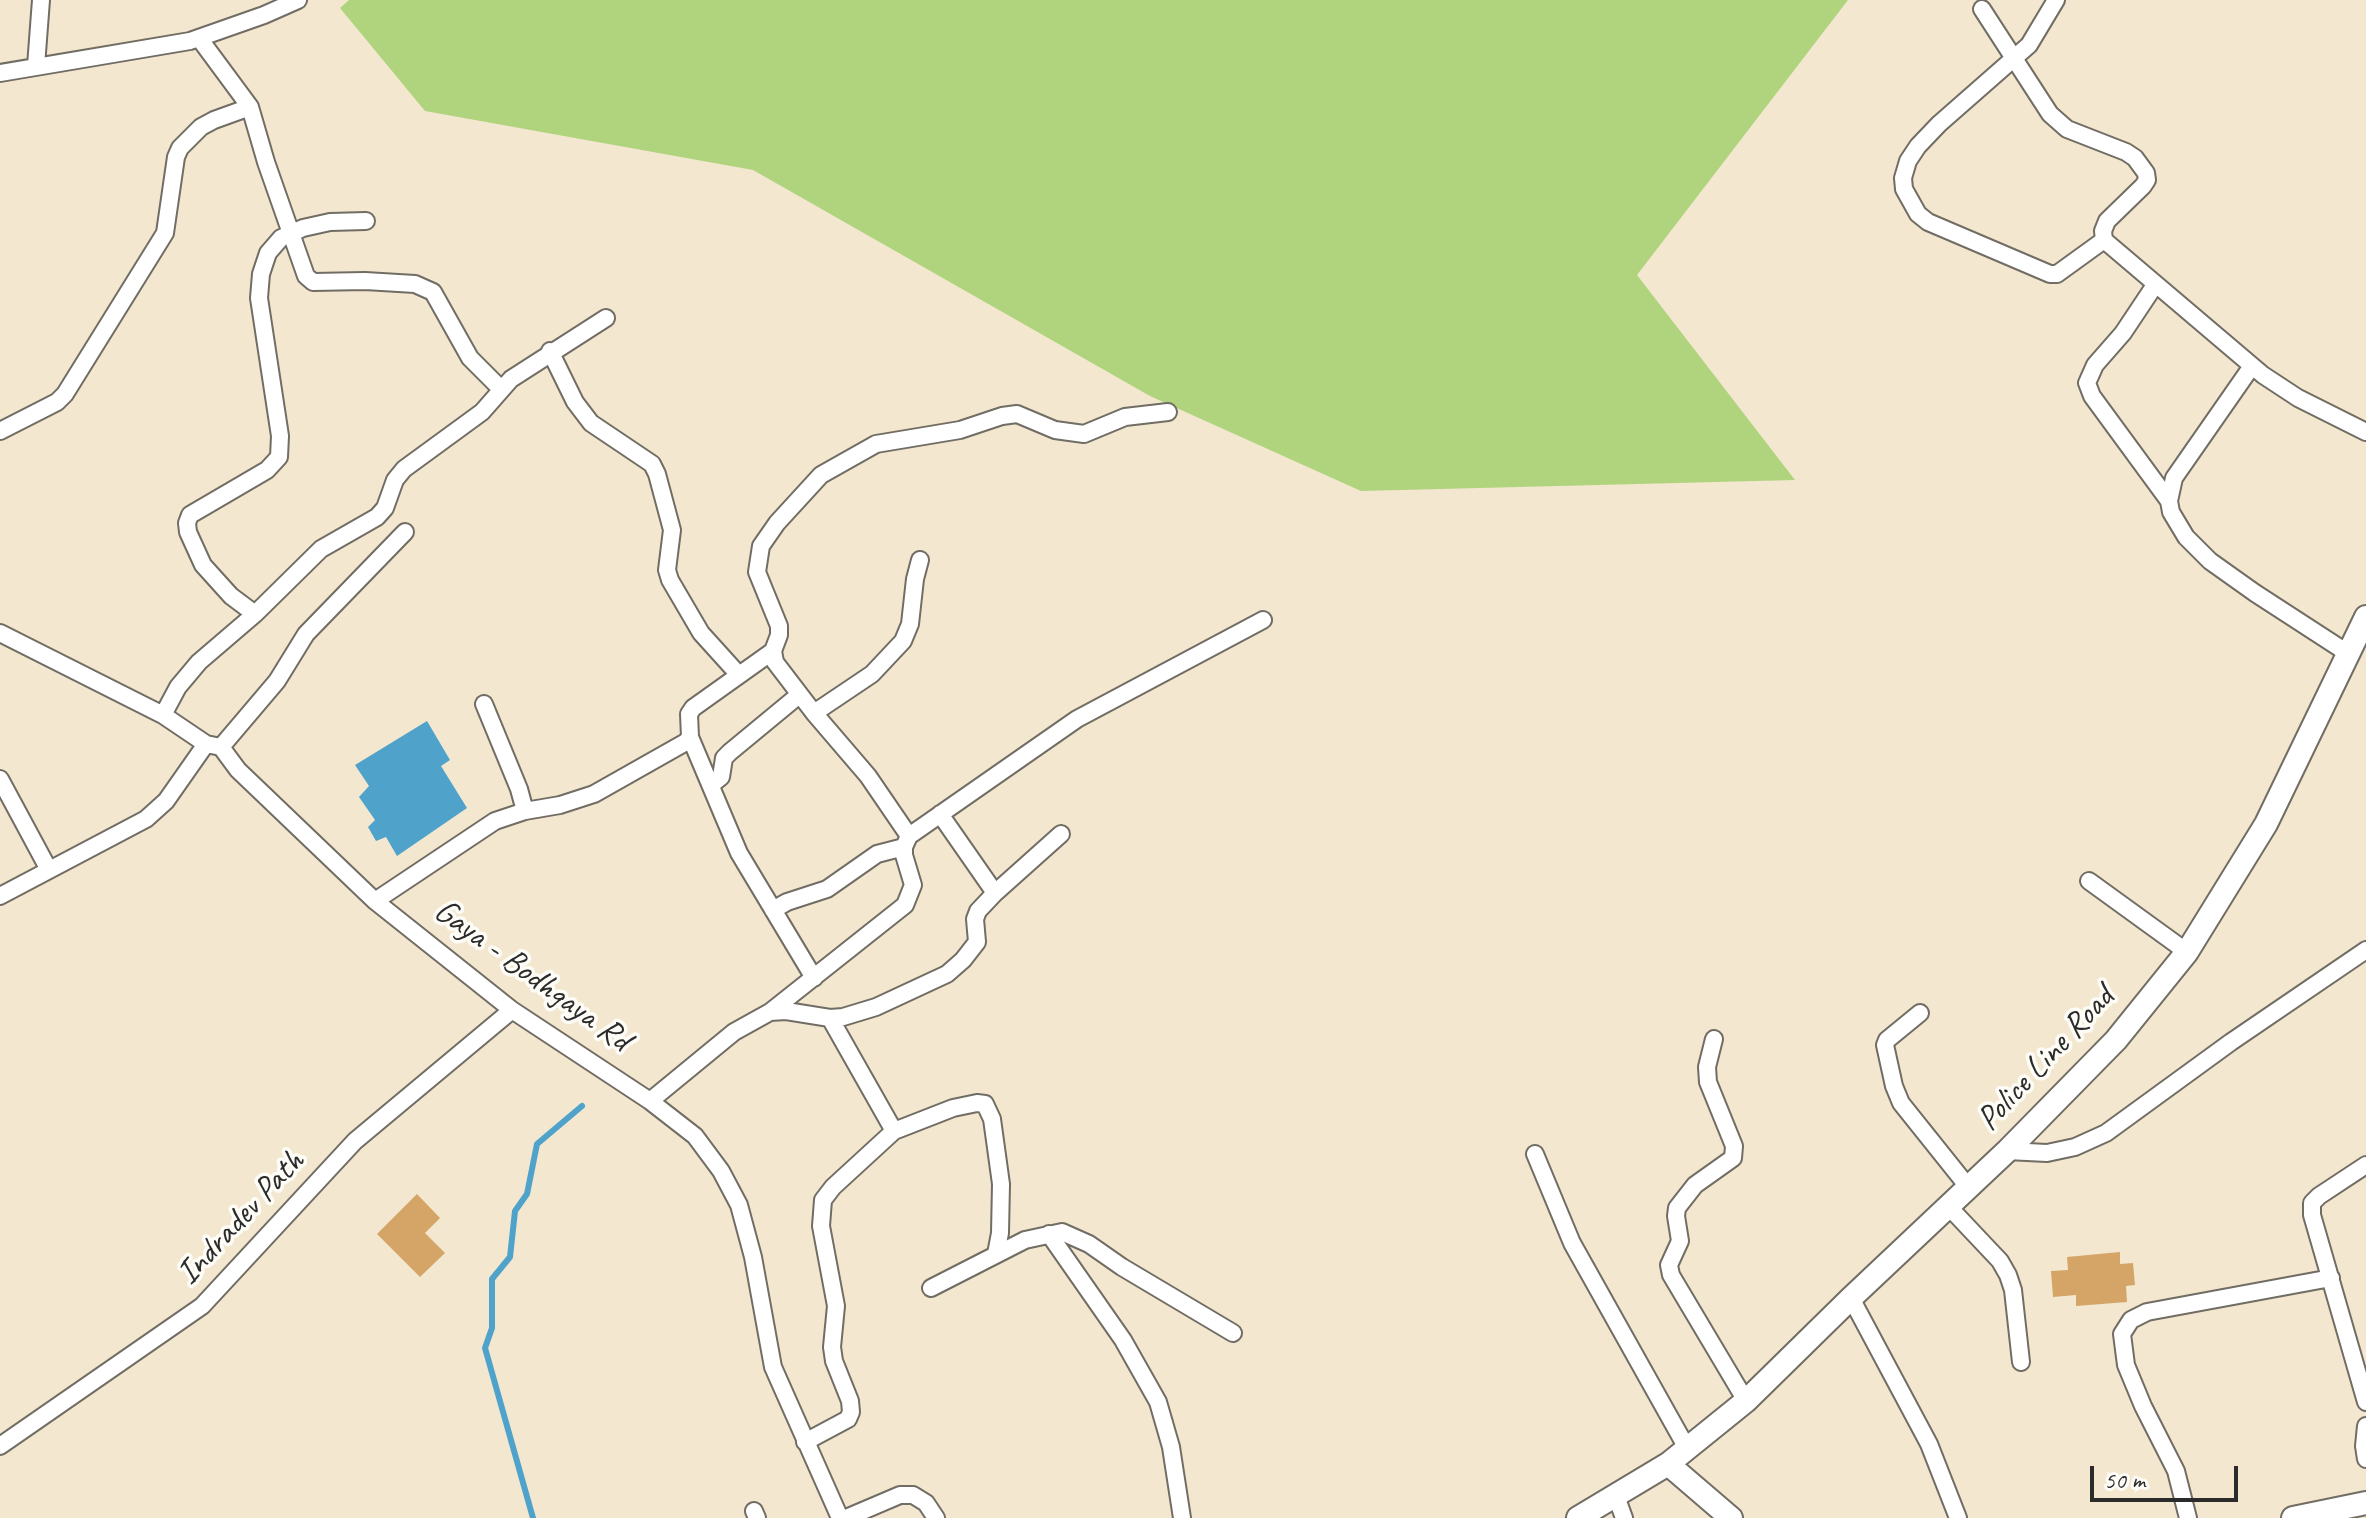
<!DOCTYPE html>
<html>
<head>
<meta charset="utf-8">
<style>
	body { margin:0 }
	#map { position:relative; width:2366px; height:1518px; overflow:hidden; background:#f3e7cf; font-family:Caveat,sans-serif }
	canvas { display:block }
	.scale { position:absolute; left:2090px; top:1466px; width:148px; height:36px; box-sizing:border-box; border:4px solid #2b2b2b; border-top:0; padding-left:10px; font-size:24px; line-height:28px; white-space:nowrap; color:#2b2b2b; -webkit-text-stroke:6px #fdfcf7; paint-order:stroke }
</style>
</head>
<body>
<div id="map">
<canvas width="2366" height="1518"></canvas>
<div class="scale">50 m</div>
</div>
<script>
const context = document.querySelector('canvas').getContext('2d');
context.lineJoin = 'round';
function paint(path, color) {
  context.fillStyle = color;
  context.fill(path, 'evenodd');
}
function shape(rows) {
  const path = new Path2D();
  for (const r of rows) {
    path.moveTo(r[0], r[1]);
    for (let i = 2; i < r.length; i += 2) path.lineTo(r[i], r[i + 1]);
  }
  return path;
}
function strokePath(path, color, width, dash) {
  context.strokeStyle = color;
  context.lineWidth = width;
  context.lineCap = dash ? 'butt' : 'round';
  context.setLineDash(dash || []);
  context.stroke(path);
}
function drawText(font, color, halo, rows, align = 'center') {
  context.font = font + ' Caveat,sans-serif';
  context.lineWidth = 7;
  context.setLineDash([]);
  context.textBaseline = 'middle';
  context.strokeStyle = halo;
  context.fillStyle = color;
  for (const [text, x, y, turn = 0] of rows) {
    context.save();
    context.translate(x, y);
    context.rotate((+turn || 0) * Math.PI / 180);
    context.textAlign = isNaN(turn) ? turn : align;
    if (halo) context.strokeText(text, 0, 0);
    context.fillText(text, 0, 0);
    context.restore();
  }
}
const green = shape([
	[349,0,1848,0,1637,275,1795,480,1361,491,1150,396,753,170,425,111,340,8]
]);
const water = shape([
	[427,721,450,760,441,766,467,808,397,856,386,837,376,841,368,827,375,820,359,797,369,786,355,765]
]);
const stream = shape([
	[533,1518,485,1348,492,1328,492,1279,510,1257,515,1211,527,1194,537,1144,582,1106]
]);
const building = shape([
	[417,1194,440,1218,425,1233,445,1253,420,1277,377,1234],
	[2120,1252,2120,1264,2133,1263,2135,1285,2126,1286,2127,1302,2076,1306,2076,1295,2053,1297,2051,1271,2068,1270,2067,1257]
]);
const street = shape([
	[2056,0,2029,45,1939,124,1918,146,1908,161,1903,178,1904,189,1918,214,1928,222,2050,274,2057,274,2104,240],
	[1982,9,2050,114,2067,129,2126,152,2135,158,2146,173,2147,180,2143,186,2107,221,2103,231,2104,240,2263,375,2298,398,2366,432],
	[199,38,250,107,266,162,306,276,313,282,365,281,415,284,433,292,470,358,501,389],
	[36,66,41,0],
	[0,73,190,41,264,15,298,0],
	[2155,285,2123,333,2095,365,2087,383,2092,396,2169,501],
	[550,351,575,402,591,423,652,464,657,474,672,530,667,570,670,580,701,633,739,675],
	[2252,366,2174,478,2169,501,2171,512,2186,537,2210,561,2255,593,2349,654],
	[0,431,57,402,65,394,165,233,176,157,180,148,201,127,214,120,250,107],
	[255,614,231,596,203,565,188,532,187,523,190,515,267,470,279,457,280,436,259,298,261,274,268,253,281,238,303,228,330,222,366,221],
	[0,633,163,715,206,744,221,747,238,770,375,901,512,1010,650,1101,695,1136,721,1171,739,1205,753,1257,773,1367,840,1518],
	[484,704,519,789,525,811],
	[814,713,872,674,903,641,910,624,915,579,920,560],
	[163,715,178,687,199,662,255,614,321,549,377,517,385,508,395,480,404,469,482,412,511,379,606,318],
	[690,737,739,853,814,978],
	[221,747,277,681,306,634,405,532],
	[0,779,49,870],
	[711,785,721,777,724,758,730,752,799,695],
	[940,814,995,893],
	[909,836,868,776,814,713,775,662,773,651,779,635,779,626,757,572,761,546,777,523,821,475,876,444,960,430,1002,416,1017,414,1055,430,1084,434,1125,417,1168,412],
	[2089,881,2187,952],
	[0,896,146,819,166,801,206,744],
	[375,901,495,821,525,811,560,805,594,794,686,742,690,737,689,714,693,708,773,651],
	[773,910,787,902,827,889,877,854,904,847],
	[770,1012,905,905,913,885,904,855,904,847,909,836,1077,719,1263,620],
	[1920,1013,1887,1040,1885,1045,1894,1086,1901,1103,1969,1188],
	[830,1018,894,1131],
	[1714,1039,1707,1067,1708,1082,1734,1146,1733,1158,1695,1185,1677,1208,1676,1216,1680,1241,1669,1265,1671,1275,1746,1401],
	[650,1101,734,1032,770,1012,786,1011,830,1018,843,1017,876,1007,947,974,963,960,977,942,975,919,978,911,995,893,1061,834],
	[2007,1151,2047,1153,2075,1147,2106,1133,2231,1042,2366,950],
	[1535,1154,1572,1243,1688,1450],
	[2366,1165,2319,1196,2312,1203,2312,1215,2366,1402],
	[1949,1207,2000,1261,2008,1275,2013,1290,2021,1362],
	[1049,1234,1123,1340,1158,1402,1171,1447,1182,1518],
	[931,1288,1025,1240,1062,1232,1089,1244,1122,1267,1233,1333],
	[1851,1298,1929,1444,1958,1518],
	[2366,1426,2364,1446,2366,1459],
	[805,1442,848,1419,851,1412,850,1401,834,1361,832,1347,836,1306,821,1226,823,1200,833,1187,894,1131,953,1108,977,1103,985,1104,992,1119,1001,1184,1000,1233,996,1254],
	[0,1446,202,1306,355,1141,512,1010],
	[1616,1496,1624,1518],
	[754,1511,757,1518],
	[846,1518,900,1495,913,1495,926,1503,936,1518],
	[2188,1518,2176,1471,2143,1406,2126,1365,2122,1334,2131,1320,2147,1312,2331,1278]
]);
const secondary = shape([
	[1668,1464,1731,1518],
	[1578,1518,1668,1464,1746,1401,1851,1298,2007,1151,2116,1040,2187,952,2266,824,2366,617],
	[2293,1518,2366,1503]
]);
const streetNames = [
	["Gaya - Bodhgaya Rd",532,976,36],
	["Police Line Road",2046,1059,-47],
	["Indradev Path",241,1218,-47]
];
paint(green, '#afd47d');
paint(water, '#4fa3cb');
strokePath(stream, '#4fa3cb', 6);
paint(building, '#d4a567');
strokePath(street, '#716d64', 20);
strokePath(secondary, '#716d64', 26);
strokePath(street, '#fff', 16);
strokePath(secondary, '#fff', 22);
drawText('34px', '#2b2b2b', '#fdfcf7', streetNames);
</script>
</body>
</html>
